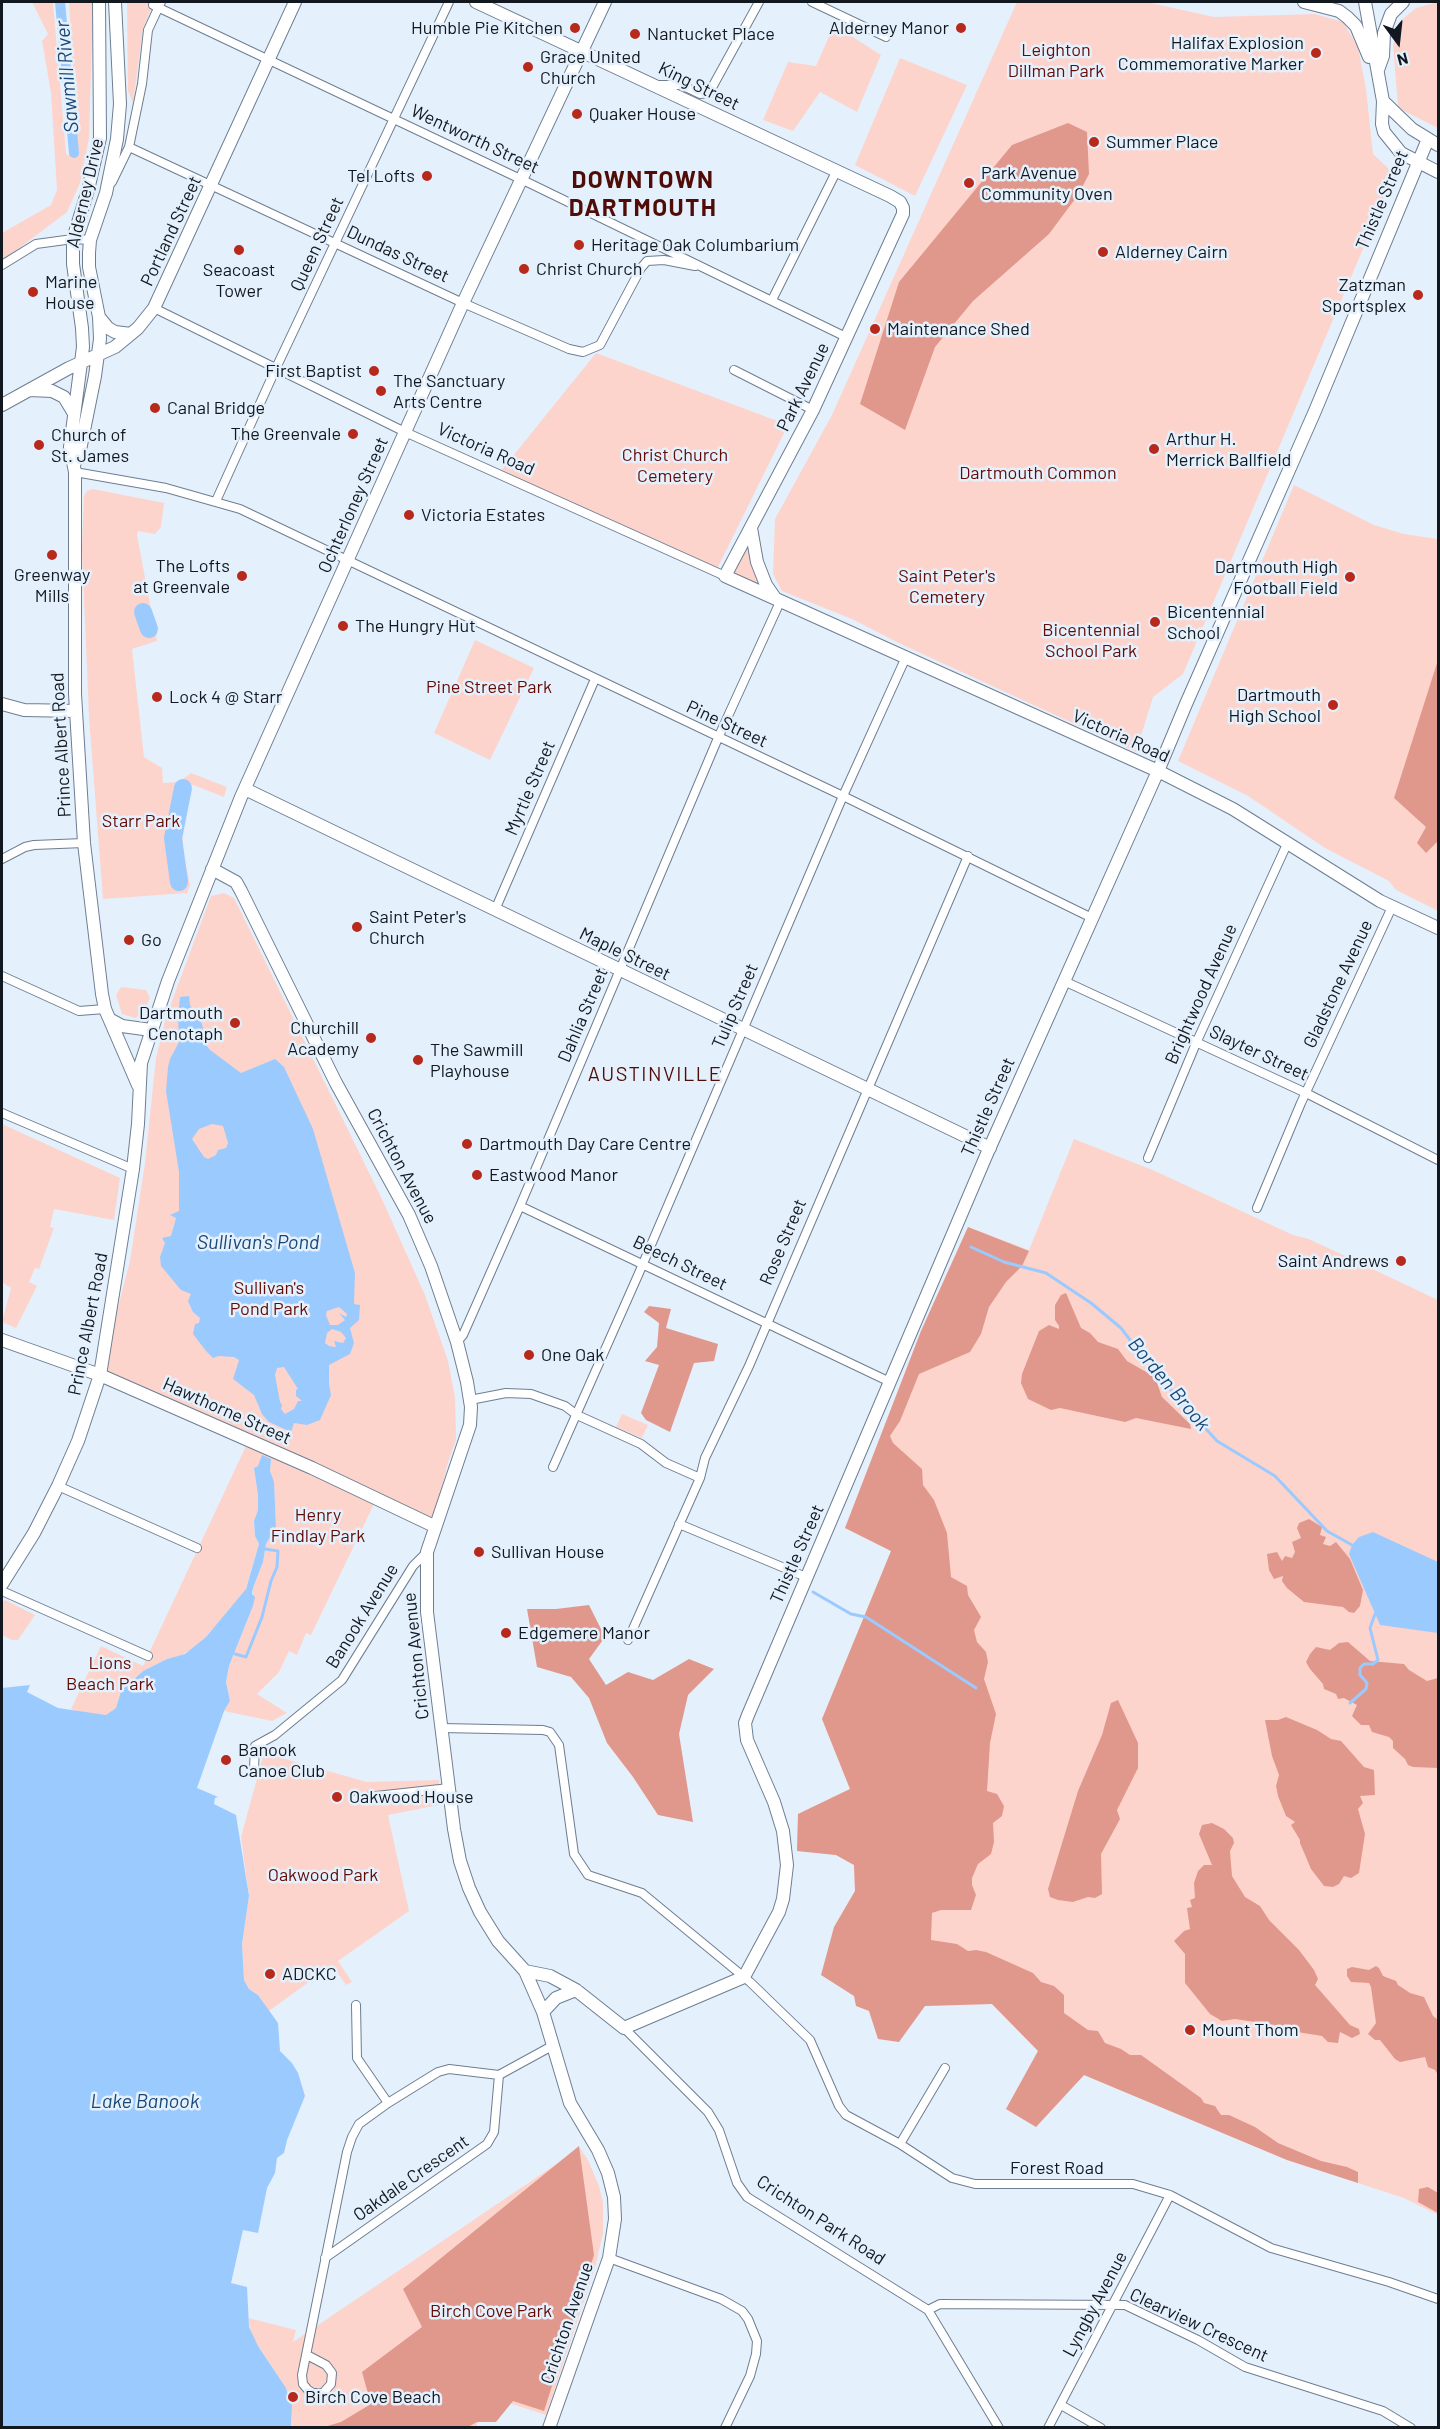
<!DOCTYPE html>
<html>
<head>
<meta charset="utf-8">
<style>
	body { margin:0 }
	#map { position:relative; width:1440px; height:2429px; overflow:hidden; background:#e5f0fd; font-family:Barlow,sans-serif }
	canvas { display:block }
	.frame { position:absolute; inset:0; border:3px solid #11181f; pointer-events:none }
	.north { position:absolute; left:1368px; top:12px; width:60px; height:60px; -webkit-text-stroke:4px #e5f0fd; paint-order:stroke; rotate:165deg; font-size:16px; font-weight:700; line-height:24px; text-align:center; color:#11181f }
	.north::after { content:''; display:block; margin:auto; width:21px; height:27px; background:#11181f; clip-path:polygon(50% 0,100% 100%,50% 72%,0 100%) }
</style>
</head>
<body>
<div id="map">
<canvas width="1440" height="2429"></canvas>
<div class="frame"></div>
<div class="north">N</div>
</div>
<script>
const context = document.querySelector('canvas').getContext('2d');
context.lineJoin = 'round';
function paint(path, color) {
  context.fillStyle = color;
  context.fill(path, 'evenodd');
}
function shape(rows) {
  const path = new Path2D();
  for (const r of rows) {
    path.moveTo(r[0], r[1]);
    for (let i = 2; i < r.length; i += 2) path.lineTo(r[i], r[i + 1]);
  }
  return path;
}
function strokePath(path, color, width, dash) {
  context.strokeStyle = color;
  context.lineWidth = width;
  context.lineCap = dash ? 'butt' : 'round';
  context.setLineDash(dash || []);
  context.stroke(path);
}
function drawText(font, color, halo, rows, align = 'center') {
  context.font = font + ' Barlow,sans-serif';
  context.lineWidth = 5;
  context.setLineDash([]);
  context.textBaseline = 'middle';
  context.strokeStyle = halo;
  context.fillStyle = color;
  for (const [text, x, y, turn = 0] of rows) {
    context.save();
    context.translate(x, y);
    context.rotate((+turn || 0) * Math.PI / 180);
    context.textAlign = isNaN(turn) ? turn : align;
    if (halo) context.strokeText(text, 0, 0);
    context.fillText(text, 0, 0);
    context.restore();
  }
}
const green = shape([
	[32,2,53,2,66,153,68,156,75,147,76,119,69,2,93,2,89,138,80,183,67,212,2,261,2,233,51,205,57,190,51,93,42,41,48,34],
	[127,2,154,2,143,28,133,103,128,91],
	[1017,2,1146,2,1214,17,1315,14,1343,22,1358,47,1366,89,1373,154,1388,168,1393,178,1183,674,1153,697,1136,752,903,645,852,619,782,591,773,574,775,519,832,415],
	[1438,2,1438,128,1404,111,1398,105,1393,45,1397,29,1404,18,1416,8],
	[834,25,881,55,857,112,820,92,793,131,763,120,788,62,816,66],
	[900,58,967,85,915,196,855,165],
	[596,353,788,425,717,569,500,472],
	[1294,485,1374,525,1404,534,1438,539,1438,911,1396,890,1389,881,1325,848,1248,796,1178,761],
	[93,489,164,503,161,527,155,534,138,531,137,535,157,641,132,649,144,757,162,768,163,783,179,782,191,773,227,787,224,797,188,783,182,846,190,885,187,893,103,899,89,717,82,549,84,496,87,491],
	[747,542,753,567,762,589,730,575],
	[475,640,534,668,490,760,434,733],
	[224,893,234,898,381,1197,425,1295,448,1361,455,1397,456,1440,448,1462,431,1531,374,1504,311,1635,306,1633,297,1655,289,1651,279,1672,257,1694,287,1713,272,1721,224,1711,230,1701,226,1682,229,1666,253,1606,253,1588,263,1562,266,1544,276,1527,274,1487,270,1471,271,1459,262,1456,258,1466,254,1468,258,1495,258,1510,254,1521,255,1536,259,1544,245,1591,206,1637,193,1648,182,1655,167,1659,143,1671,128,1684,120,1693,116,1708,107,1715,85,1714,71,1709,101,1646,143,1666,246,1446,100,1376,130,1261,145,1163,156,1058,166,1017,211,896],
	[121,987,146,990,150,998,143,1014,135,1018,122,1014,116,995],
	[2,1124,120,1178,114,1220,54,1209,50,1227,54,1228,39,1269,35,1268,29,1282,37,1286,16,1328,2,1322,11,1288,2,1282],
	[1074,1139,1155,1171,1293,1235,1309,1239,1438,1300,1438,2215,1404,2198,1287,2160,1084,2075,1036,2127,1006,2109,1038,2051,992,2004,925,2006,834,1927,855,1891,854,1865,836,1855,797,1851,798,1814,850,1789,822,1719,891,1551,845,1528,921,1331,968,1227,1029,1250],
	[622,1414,648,1425,642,1438,616,1427],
	[5,1600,35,1615,18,1640,12,1640,2,1635,2,1603],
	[264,1753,367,1782,439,1780,439,1805,388,1815,409,1911,338,1961,352,1982,346,1985,332,1965,269,2011,258,1995,249,1989,244,1980,242,1944,249,1896,241,1837],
	[580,2148,588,2160,599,2186,603,2203,603,2233,595,2268,546,2415,490,2397,476,2427,291,2427,292,2406,287,2390,251,2335,248,2318,296,2330,293,2342]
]);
const forest = shape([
	[1068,123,1087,132,1089,174,1078,195,1049,234,973,301,935,347,905,430,860,404,899,282,1012,145],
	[1438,660,1438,841,1426,853,1417,843,1426,827,1394,798],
	[968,1227,1029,1251,1022,1266,1006,1282,989,1307,981,1334,970,1352,919,1374,900,1421,890,1436,893,1443,922,1469,923,1485,934,1500,947,1533,951,1577,967,1586,968,1595,981,1617,974,1630,977,1642,986,1652,988,1662,984,1679,996,1714,990,1743,987,1791,997,1794,1004,1806,1002,1816,993,1823,994,1842,991,1854,978,1864,972,1878,972,1885,976,1895,971,1910,941,1910,932,1913,931,1940,957,1944,968,1951,976,1950,986,1952,1033,1973,1041,1982,1054,1986,1064,1995,1064,2013,1088,2030,1098,2031,1105,2043,1121,2049,1130,2055,1141,2055,1201,2098,1204,2103,1215,2106,1221,2115,1229,2115,1255,2127,1278,2143,1321,2161,1347,2167,1358,2172,1358,2183,1287,2160,1084,2075,1036,2127,1006,2109,1038,2051,992,2004,925,2006,899,2042,878,2039,869,2011,856,2006,854,1996,821,1975,834,1927,855,1891,854,1865,836,1855,797,1851,798,1814,850,1789,822,1719,891,1551,845,1528,921,1331],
	[1066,1293,1081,1328,1090,1333,1098,1342,1118,1349,1127,1361,1155,1377,1162,1397,1190,1424,1191,1429,1136,1418,1125,1422,1060,1408,1051,1410,1028,1399,1021,1383,1022,1374,1039,1331,1049,1325,1059,1329,1059,1326,1055,1320,1055,1305,1061,1295],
	[649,1306,671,1309,666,1328,718,1344,714,1361,694,1363,670,1432,646,1420,641,1413,659,1365,645,1361,657,1347,659,1323,644,1312],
	[1309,1519,1322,1527,1320,1535,1326,1537,1323,1544,1330,1546,1336,1542,1350,1559,1363,1590,1360,1606,1354,1613,1349,1612,1343,1607,1304,1602,1287,1588,1282,1581,1283,1576,1274,1579,1269,1570,1267,1554,1277,1552,1282,1561,1285,1556,1292,1558,1295,1552,1292,1542,1301,1538,1297,1528,1299,1523],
	[589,1605,605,1637,589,1659,606,1685,628,1672,653,1680,689,1659,714,1669,688,1695,679,1734,693,1822,658,1815,633,1777,607,1743,589,1698,571,1677,537,1667,527,1609,556,1609],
	[1348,1642,1370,1661,1404,1664,1409,1670,1427,1681,1438,1678,1438,1768,1413,1767,1408,1765,1405,1759,1393,1748,1393,1741,1389,1737,1372,1732,1369,1725,1361,1725,1352,1716,1357,1705,1344,1698,1338,1699,1336,1694,1324,1689,1323,1684,1310,1669,1306,1662,1310,1654,1316,1647,1330,1650,1339,1643],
	[1118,1700,1138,1743,1138,1768,1117,1810,1120,1819,1101,1854,1102,1894,1095,1898,1088,1897,1073,1902,1058,1900,1050,1897,1048,1889,1078,1791,1102,1735,1111,1703],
	[1286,1717,1317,1730,1331,1739,1341,1741,1364,1767,1374,1770,1375,1795,1360,1796,1363,1803,1358,1809,1365,1834,1359,1873,1351,1878,1344,1876,1339,1884,1333,1887,1324,1886,1311,1869,1300,1843,1300,1840,1291,1825,1295,1822,1286,1816,1278,1796,1276,1786,1279,1775,1272,1756,1265,1720,1278,1720],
	[1212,1823,1224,1829,1233,1838,1234,1843,1230,1851,1232,1876,1245,1897,1260,1906,1269,1920,1299,1950,1314,1970,1318,1979,1315,1985,1350,2025,1359,2029,1360,2034,1352,2038,1340,2032,1338,2043,1328,2042,1322,2036,1279,2029,1275,2025,1235,2019,1222,2021,1210,2014,1185,1983,1185,1954,1174,1941,1184,1931,1190,1929,1187,1908,1192,1907,1190,1900,1195,1898,1194,1883,1198,1871,1204,1865,1212,1865,1199,1834,1202,1825],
	[1376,1966,1379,1968,1383,1976,1396,1981,1398,1985,1410,1993,1424,1997,1433,2016,1438,2020,1438,2075,1435,2070,1428,2067,1425,2057,1400,2062,1395,2059,1380,2040,1375,2040,1368,2034,1376,2023,1371,1987,1369,1983,1351,1982,1347,1976,1347,1969,1352,1967,1369,1970],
	[579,2146,594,2255,544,2411,513,2401,496,2422,477,2422,468,2427,324,2427,341,2422,371,2404,362,2372,422,2327,403,2289],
	[1428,2187,1438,2193,1438,2213,1418,2202,1419,2189]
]);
const water = shape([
	[189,996,190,1005,202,1024,206,1045,210,1050,241,1073,275,1059,284,1067,313,1129,355,1273,354,1304,360,1305,359,1320,350,1328,354,1343,350,1354,329,1365,329,1384,331,1395,320,1420,307,1425,294,1423,291,1432,269,1422,262,1414,254,1395,233,1379,239,1360,234,1357,219,1356,213,1358,206,1351,193,1334,195,1324,199,1323,200,1318,193,1312,188,1301,191,1294,181,1290,161,1266,160,1257,165,1243,162,1238,171,1236,176,1218,170,1215,179,1211,179,1172,166,1091,168,1067,170,1059,179,1042,178,1016,180,997],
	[212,1124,223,1126,228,1143,226,1148,218,1150,216,1155,208,1159,204,1157,192,1139,199,1129],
	[339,1307,347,1314,346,1317,339,1313,345,1320,338,1325,330,1325,326,1315,327,1311],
	[332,1329,341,1332,346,1338,343,1343,334,1341,336,1347,329,1346,325,1343,327,1333],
	[284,1367,298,1389,296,1390,296,1396,302,1401,298,1401,294,1409,285,1414,281,1409,282,1405,280,1402,275,1375,277,1368],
	[262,1455,271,1459,270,1471,274,1482,276,1527,266,1544,263,1562,253,1588,252,1594,255,1597,253,1606,229,1666,226,1682,230,1701,224,1711,197,1788,218,1797,215,1798,214,1804,236,1815,249,1896,242,1944,244,1980,249,1989,258,1995,278,2023,280,2051,292,2063,298,2073,305,2096,287,2140,284,2153,277,2158,275,2173,267,2188,258,2233,243,2230,231,2283,247,2287,249,2327,258,2346,286,2388,292,2406,291,2425,291,2428,2,2427,2,1688,30,1685,27,1692,58,1708,106,1715,116,1708,121,1691,143,1671,167,1659,185,1654,206,1637,246,1589,259,1544,255,1536,254,1521,258,1510,258,1495,254,1468,258,1466],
	[1373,1532,1438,1562,1438,1633,1380,1625,1349,1554,1352,1545,1359,1537]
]);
const stream = shape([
	[971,1247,1004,1262,1046,1273,1091,1303,1121,1328,1152,1369,1217,1441,1275,1476,1327,1531,1352,1545],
	[813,1592,851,1614,866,1617,976,1688],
	[235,1654,246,1657,262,1617,271,1581,277,1567,278,1551,265,1549],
	[1350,1703,1366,1689,1367,1683,1360,1675,1360,1668,1364,1664,1373,1664,1378,1660,1370,1628,1375,1614]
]);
const canal = shape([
	[60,2,74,153]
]);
const river = shape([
	[143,612,149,629],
	[179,882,173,838,183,788]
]);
const street = shape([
	[812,2,886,37],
	[153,5,531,184,846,337],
	[657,85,681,85,700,94,709,93,759,2],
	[129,147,463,303,569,349,583,352,600,345,641,268,647,261,664,260,695,266],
	[112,182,129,147,142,84,148,30,161,2],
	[2,265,36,244,73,239,90,240],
	[772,300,836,172],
	[154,308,405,432,725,576],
	[734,370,813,410],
	[75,472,166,488,240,509,843,796,1092,918],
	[216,501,276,368,449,2],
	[2,859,25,847,34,845,84,843],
	[495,910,595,679],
	[2,976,79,1011,105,1009],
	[1064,981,1306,1093,1438,1160],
	[2,1113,133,1169],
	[1148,1158,1197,1041,1287,844],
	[520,1206,890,1382],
	[1257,1208,1301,1103,1392,907],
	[457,1342,463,1335,520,1206,718,738,780,602],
	[470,1400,506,1393,531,1394,565,1406,577,1415,641,1444,666,1463,700,1478],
	[553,1467,639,1273,843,796,906,657],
	[58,1486,197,1548],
	[679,1524,806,1577],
	[2,1591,148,1656],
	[628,1640,700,1478,705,1458,749,1366,968,856],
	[441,1728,543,1730,550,1732,559,1745,574,1854,588,1875,642,1893,750,1982,810,2040,839,2106,846,2115,900,2144,952,2178,975,2184,1133,2184,1170,2195,1271,2248,1389,2282,1438,2299],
	[254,1769,255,1746,275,1735,342,1680,413,1566,427,1552],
	[358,1798,449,1788],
	[356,2005,357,2058,388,2103],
	[624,2028,708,2112,719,2130,737,2183,747,2197,928,2310,999,2428],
	[900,2144,945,2068],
	[325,2258,487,2144,494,2132,499,2075],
	[609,2258,721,2299,742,2311,748,2319,757,2341,756,2354,750,2376,725,2428],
	[928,2310,940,2304,1125,2305,1198,2340,1245,2367,1383,2411,1411,2428],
	[307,2355,326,2365,332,2373,331,2384,323,2393,313,2393,308,2390,303,2384,302,2375,347,2152,352,2137,359,2124,388,2103,438,2072,449,2069,499,2075,552,2046],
	[1061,2405,1101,2428],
	[1048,2428,1170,2195]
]);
const secondary = shape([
	[99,2,100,138,88,190,73,239,73,264,82,328,83,347,70,447,75,472,75,694,84,843,102,994,105,1009,138,1085],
	[476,2,890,196,900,202,903,208,903,214,813,410,725,576,1158,771,1233,809,1380,901,1438,928],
	[1304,2,1339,11,1347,17,1356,26,1369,57],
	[1365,2,1383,101,1382,124,1384,132,1401,153,1438,172],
	[1378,70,1383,56,1384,33,1391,14,1403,2],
	[1383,101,1412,129,1438,145],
	[99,317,108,328,115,332,131,334],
	[30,390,52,391,64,397,73,412],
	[2,405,69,368,115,347,138,328,154,308,295,2],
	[74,465,80,450,95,376,100,339,99,317,89,267,89,253,90,240,106,193,117,139,120,104,115,2],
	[751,528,757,562,766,585,775,598],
	[2,704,24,710,76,711],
	[245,789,990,1148],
	[212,869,236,882,241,891,336,1083,409,1215,431,1266,457,1342,467,1382,471,1407,470,1425,427,1552,427,1612,454,1829,460,1861,469,1888,480,1912,498,1941,525,1971,543,2012,570,2103,598,2150,608,2173,614,2197,615,2219,609,2258,549,2428],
	[111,1020,122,1026,151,1030],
	[2,1340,100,1375,312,1468,434,1526],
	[2,1584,34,1533,58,1486,78,1441,100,1375,133,1169,138,1124,141,1063,168,981,241,797,463,303,605,2],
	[525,1971,550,1976,576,1990,624,2028,744,1977,779,1912,783,1899,787,1865,783,1831,774,1802,747,1740,745,1723,748,1715,986,1156,1158,771,1186,704,1315,411,1428,139],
	[543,2012,556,1998,576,1990]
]);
const markers = [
	[575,28,6,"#b7291b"],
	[961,28,6,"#b7291b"],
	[635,34,6,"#b7291b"],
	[1316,53,6,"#b7291b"],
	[528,67,6,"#b7291b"],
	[577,114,6,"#b7291b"],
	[1094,142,6,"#b7291b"],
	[427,176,6,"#b7291b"],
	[969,183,6,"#b7291b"],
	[579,245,6,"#b7291b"],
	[239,250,6,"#b7291b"],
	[1103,252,6,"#b7291b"],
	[524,269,6,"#b7291b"],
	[33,292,6,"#b7291b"],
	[1418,295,6,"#b7291b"],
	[875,329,6,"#b7291b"],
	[374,371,6,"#b7291b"],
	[381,391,6,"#b7291b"],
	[155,408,6,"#b7291b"],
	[353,434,6,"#b7291b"],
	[39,445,6,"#b7291b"],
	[1154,449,6,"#b7291b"],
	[409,515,6,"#b7291b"],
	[52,555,6,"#b7291b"],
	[242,576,6,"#b7291b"],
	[1350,577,6,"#b7291b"],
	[1155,622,6,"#b7291b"],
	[343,626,6,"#b7291b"],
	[157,697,6,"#b7291b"],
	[1333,705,6,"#b7291b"],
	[357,927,6,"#b7291b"],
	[129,940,6,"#b7291b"],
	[235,1023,6,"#b7291b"],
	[371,1038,6,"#b7291b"],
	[418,1060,6,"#b7291b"],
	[467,1144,6,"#b7291b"],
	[477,1175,6,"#b7291b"],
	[1401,1261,6,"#b7291b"],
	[529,1355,6,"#b7291b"],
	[479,1552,6,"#b7291b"],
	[506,1633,6,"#b7291b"],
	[226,1760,6,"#b7291b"],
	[337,1797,6,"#b7291b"],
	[270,1974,6,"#b7291b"],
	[1190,2030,6,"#b7291b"],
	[293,2397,6,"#b7291b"]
];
const poiNames = [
	["Humble Pie Kitchen",563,28,"right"],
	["Alderney Manor",949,28,"right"],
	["Nantucket Place",647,34],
	["Halifax Explosion",1304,43,"right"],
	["Commemorative Marker",1304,64,"right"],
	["Grace United",540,57],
	["Church",540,78],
	["Quaker House",589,114],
	["Summer Place",1106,142],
	["Park Avenue",981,173],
	["Community Oven",981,194],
	["Tel Lofts",415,176,"right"],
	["Heritage Oak Columbarium",591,245],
	["Alderney Cairn",1115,252],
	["Christ Church",536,269],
	["Seacoast",239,270,"center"],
	["Tower",239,291,"center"],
	["Marine",45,282],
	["House",45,303],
	["Zatzman",1406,285,"right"],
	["Sportsplex",1406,306,"right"],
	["Maintenance Shed",887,329],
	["First Baptist",362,371,"right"],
	["The Sanctuary",393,381],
	["Arts Centre",393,402],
	["Canal Bridge",167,408],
	["The Greenvale",341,434,"right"],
	["Church of",51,435],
	["St. James",51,456],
	["Arthur H.",1166,439],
	["Merrick Ballfield",1166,460],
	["Victoria Estates",421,515],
	["The Lofts",230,566,"right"],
	["at Greenvale",230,587,"right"],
	["Dartmouth High",1338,567,"right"],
	["Football Field",1338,588,"right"],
	["Greenway",52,575,"center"],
	["Mills",52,596,"center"],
	["Bicentennial",1167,612],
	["School",1167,633],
	["The Hungry Hut",355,626],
	["Dartmouth",1321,695,"right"],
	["High School",1321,716,"right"],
	["Lock 4 @ Starr",169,697],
	["Saint Peter's",369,917],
	["Church",369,938],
	["Go",141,940],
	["Dartmouth",223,1013,"right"],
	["Cenotaph",223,1034,"right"],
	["Churchill",359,1028,"right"],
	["Academy",359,1049,"right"],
	["The Sawmill",430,1050],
	["Playhouse",430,1071],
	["Dartmouth Day Care Centre",479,1144],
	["Eastwood Manor",489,1175],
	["Saint Andrews",1389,1261,"right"],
	["One Oak",541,1355],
	["Sullivan House",491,1552],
	["Edgemere Manor",518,1633],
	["Banook",238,1750],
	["Canoe Club",238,1771],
	["Oakwood House",349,1797],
	["ADCKC",282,1974],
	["Mount Thom",1202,2030],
	["Birch Cove Beach",305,2397]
];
const parkNames = [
	["Leighton",1056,50],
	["Dillman Park",1056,71],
	["Christ Church",675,455],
	["Cemetery",675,476],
	["Dartmouth Common",1038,473],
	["Saint Peter's",947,576],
	["Cemetery",947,597],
	["Bicentennial",1091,630],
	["School Park",1091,651],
	["Pine Street Park",489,687],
	["Starr Park",141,821],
	["Sullivan's",269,1288],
	["Pond Park",269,1309],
	["Henry",318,1515],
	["Findlay Park",318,1536],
	["Lions",110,1663],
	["Beach Park",110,1684],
	["Oakwood Park",323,1875],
	["Birch Cove Park",491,2311]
];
const streetNames = [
	["King Street",699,86,26],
	["Wentworth Street",475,139,25],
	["Alderney Drive",85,193,-77],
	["Thistle Street",1382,200,-67],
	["Portland Street",171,231,-65],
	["Queen Street",317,244,-65],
	["Dundas Street",398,254,25],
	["Park Avenue",803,387,-64],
	["Victoria Road",486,449,24],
	["Ochterloney Street",353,505,-66],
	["Pine Street",727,724,25],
	["Victoria Road",1121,736,24],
	["Prince Albert Road",61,745,-93],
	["Myrtle Street",530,788,-67],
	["Maple Street",625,954,26],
	["Gladstone Avenue",1338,984,-65],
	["Brightwood Avenue",1201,994,-66],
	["Tulip Street",735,1006,-67],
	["Dahlia Street",583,1015,-67],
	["Slayter Street",1259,1053,25],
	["Thistle Street",988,1107,-66],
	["Crichton Avenue",402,1166,62],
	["Rose Street",783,1242,-67],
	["Beech Street",680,1263,26],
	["Prince Albert Road",88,1324,-79],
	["Hawthorne Street",227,1411,24],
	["Thistle Street",797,1554,-66],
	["Banook Avenue",362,1616,-58],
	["Crichton Avenue",416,1656,-96],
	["Forest Road",1057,2168],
	["Oakdale Crescent",411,2178,-35],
	["Crichton Park Road",821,2220,33],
	["Lyngby Avenue",1095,2304,-62],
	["Crichton Avenue",567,2323,-71],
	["Clearview Crescent",1199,2325,25]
];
const waterNames = [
	["Sawmill River",67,77,-95],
	["Sullivan's Pond",258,1242],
	["Borden Brook",1169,1384,50],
	["Lake Banook",145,2101]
];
const neighbourhoodNames = [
	["AUSTINVILLE",655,1074]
];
const districtNames = [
	["DOWNTOWN",643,180],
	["DARTMOUTH",643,208]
];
paint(green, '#fdd4cc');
paint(forest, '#e0988c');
paint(water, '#9bcaff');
strokePath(stream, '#9bcaff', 3);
strokePath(canal, '#9bcaff', 10);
strokePath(river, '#9bcaff', 18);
strokePath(street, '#6d7e91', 10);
strokePath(secondary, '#6d7e91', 14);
strokePath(street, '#fff', 8);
strokePath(secondary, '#fff', 12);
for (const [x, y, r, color] of markers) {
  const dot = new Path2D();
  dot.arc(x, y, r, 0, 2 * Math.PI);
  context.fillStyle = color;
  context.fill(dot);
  strokePath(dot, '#e5f0fd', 2);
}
drawText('18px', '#11181f', '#e5f0fd', poiNames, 'left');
drawText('18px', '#630c05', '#e5f0fd', parkNames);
drawText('18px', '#11181f', '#e5f0fd', streetNames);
drawText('italic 20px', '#184878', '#e5f0fd', waterNames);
context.letterSpacing = '1.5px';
drawText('20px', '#500c06', '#e5f0fd', neighbourhoodNames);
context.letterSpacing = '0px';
context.letterSpacing = '1.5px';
drawText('bold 24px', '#500c06', '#e5f0fd', districtNames);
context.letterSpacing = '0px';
</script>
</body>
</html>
